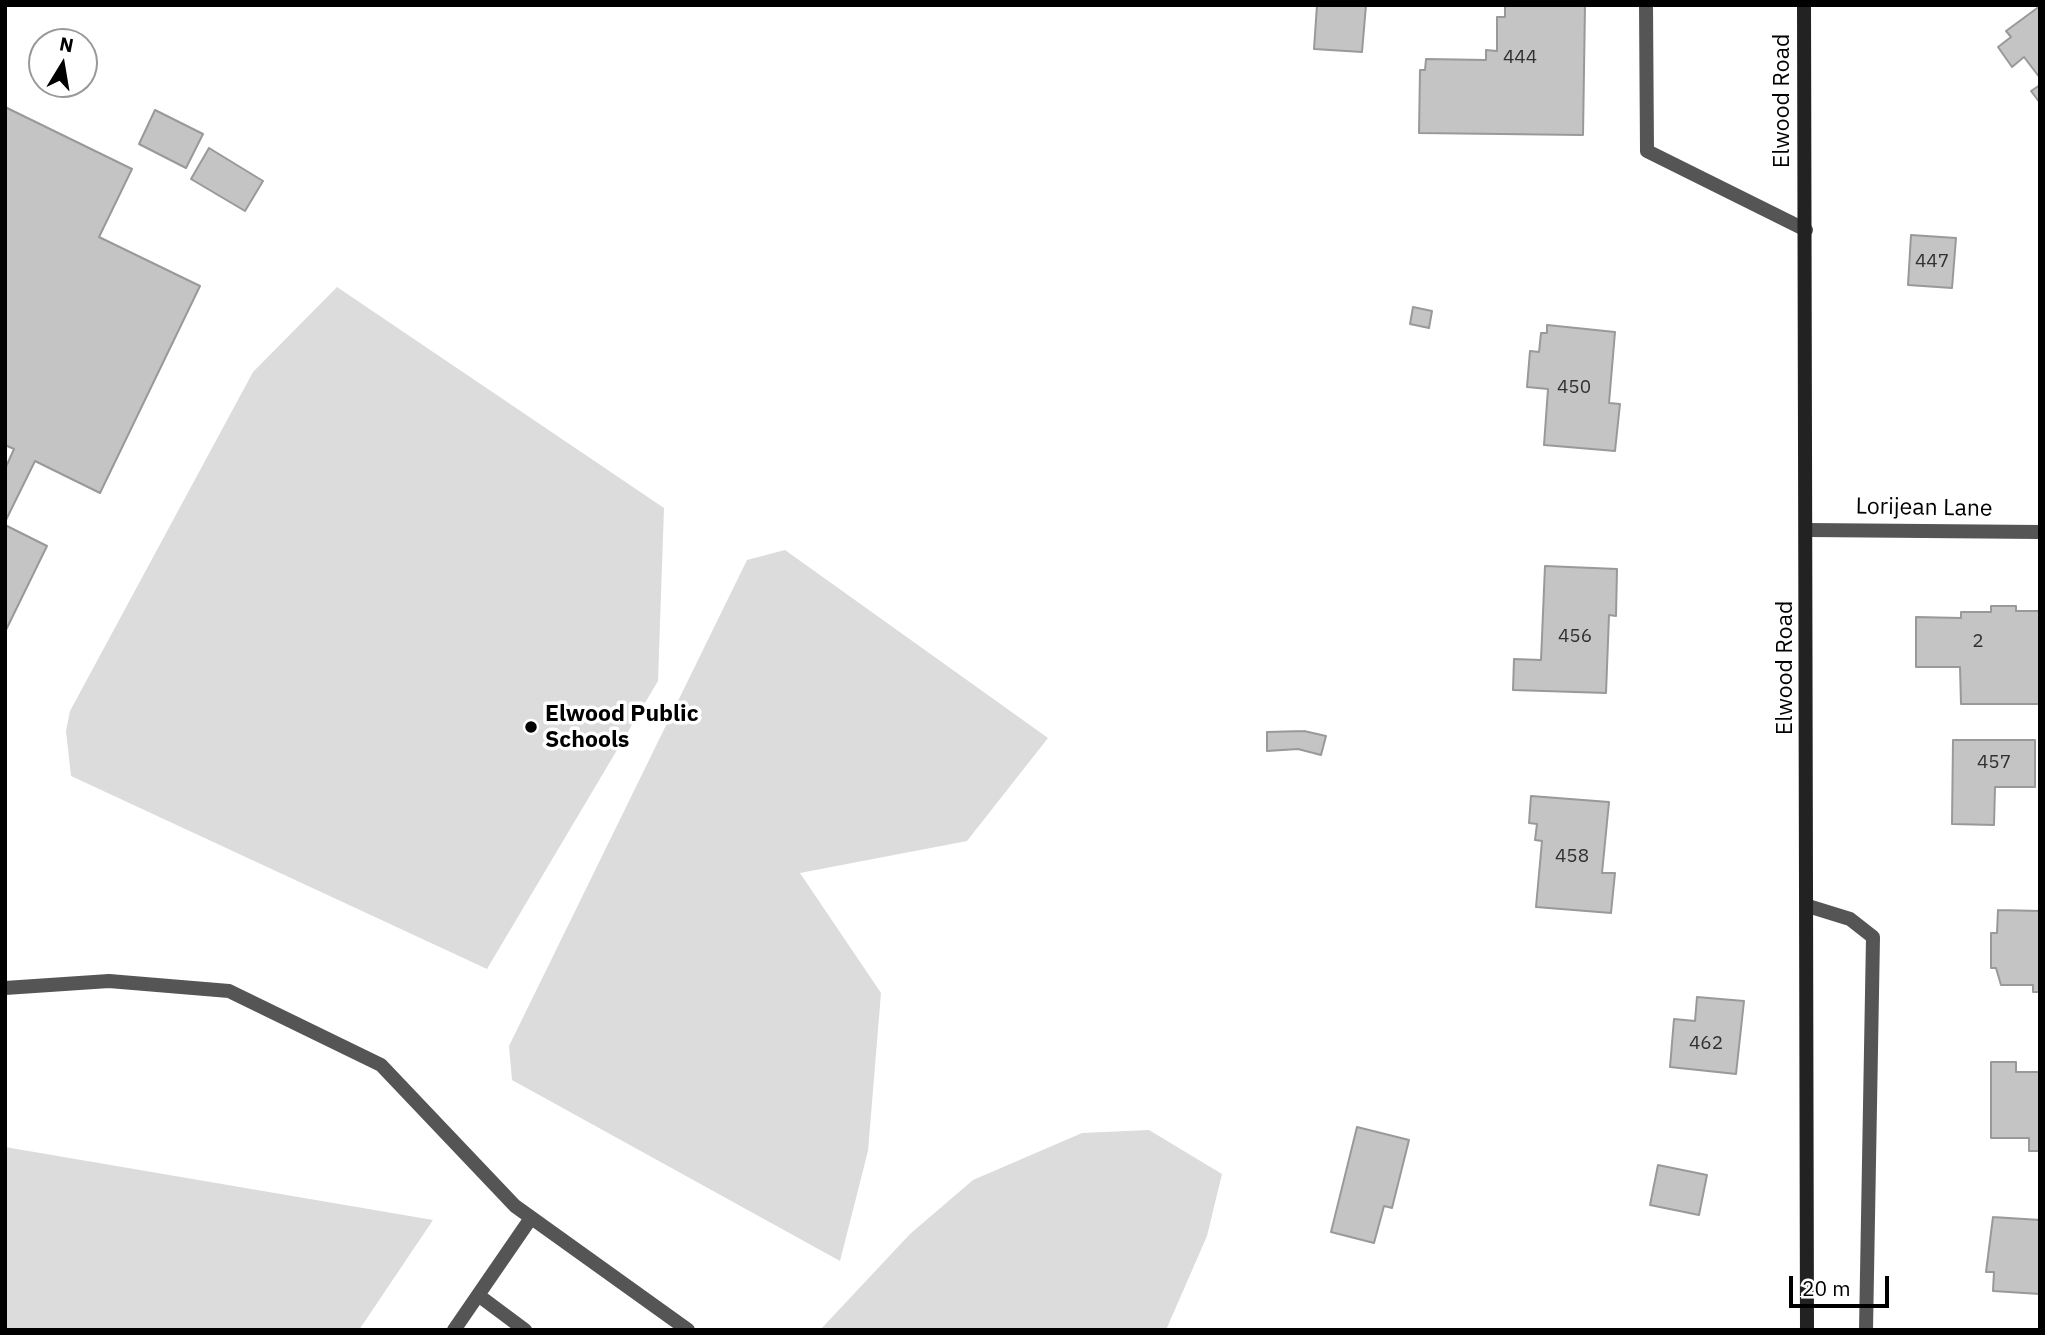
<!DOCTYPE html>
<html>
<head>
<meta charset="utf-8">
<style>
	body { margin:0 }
	#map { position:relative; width:2045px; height:1335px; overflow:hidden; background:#fff; font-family:"IBM Plex Sans",sans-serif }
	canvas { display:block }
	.frame { position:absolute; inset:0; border:7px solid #000; pointer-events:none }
	.north { position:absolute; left:28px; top:28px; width:70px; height:70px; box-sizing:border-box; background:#fff; border:2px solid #999; border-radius:50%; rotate:11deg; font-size:19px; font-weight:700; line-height:28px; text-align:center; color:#000 }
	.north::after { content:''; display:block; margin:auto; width:24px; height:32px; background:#000; clip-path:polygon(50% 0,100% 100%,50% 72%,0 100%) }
	.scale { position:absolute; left:1789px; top:1276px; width:100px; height:32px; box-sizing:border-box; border:4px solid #000; border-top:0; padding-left:9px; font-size:21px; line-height:24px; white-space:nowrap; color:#000; -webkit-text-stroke:5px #fff; paint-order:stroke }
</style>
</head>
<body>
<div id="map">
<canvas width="2045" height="1335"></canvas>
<div class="frame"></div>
<div class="north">N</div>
<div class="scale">20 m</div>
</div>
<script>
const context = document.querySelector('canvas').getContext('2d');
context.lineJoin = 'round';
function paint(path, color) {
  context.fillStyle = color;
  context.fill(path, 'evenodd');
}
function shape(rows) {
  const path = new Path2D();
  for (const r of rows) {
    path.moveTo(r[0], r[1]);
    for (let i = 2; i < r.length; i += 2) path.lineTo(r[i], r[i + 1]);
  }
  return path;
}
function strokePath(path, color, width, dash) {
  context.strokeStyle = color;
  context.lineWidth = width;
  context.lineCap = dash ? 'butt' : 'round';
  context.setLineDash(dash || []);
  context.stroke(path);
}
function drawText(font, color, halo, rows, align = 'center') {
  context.font = font + ' "IBM Plex Sans",sans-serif';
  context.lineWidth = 7;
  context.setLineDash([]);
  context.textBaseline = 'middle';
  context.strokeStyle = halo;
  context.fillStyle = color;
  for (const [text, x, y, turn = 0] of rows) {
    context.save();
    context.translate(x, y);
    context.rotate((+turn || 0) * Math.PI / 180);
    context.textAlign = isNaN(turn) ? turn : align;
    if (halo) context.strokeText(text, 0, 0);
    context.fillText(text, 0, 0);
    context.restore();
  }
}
const green = shape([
	[337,287,664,508,658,681,487,969,71,776,66,731,70,711,253,372],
	[785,550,1048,738,967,841,800,873,881,993,868,1151,840,1261,512,1080,509,1046,747,560],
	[1149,1130,1222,1174,1207,1236,1166,1330,820,1330,910,1234,973,1180,1082,1133],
	[5,1147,433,1220,359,1330,5,1330]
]);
const building = shape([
	[1317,5,1366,5,1362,52,1314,49,1317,5],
	[1505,5,1585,5,1583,135,1419,133,1420,70,1425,70,1426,59,1486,60,1486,50,1497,51,1497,17,1505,17,1505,5],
	[2040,6,2040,78,2024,57,2012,67,1998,47,2011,37,2006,31,2040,6],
	[2040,85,2040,103,2031,91,2040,85],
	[5,107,132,169,99,237,200,286,100,493,35,461,5,522,5,469,14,449,5,445,5,107],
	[155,110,203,134,186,168,139,144,155,110],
	[209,148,263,181,245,211,191,179,209,148],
	[1911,235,1956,238,1952,288,1908,285,1911,235],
	[1413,307,1432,311,1429,328,1410,324,1413,307],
	[1547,325,1615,332,1609,403,1620,404,1615,451,1544,445,1548,389,1527,387,1530,351,1539,352,1541,333,1547,333,1547,325],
	[5,525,47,546,5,632,5,525],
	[1545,566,1617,569,1616,616,1609,615,1606,693,1513,690,1514,659,1541,660,1545,566],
	[1991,606,2016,606,2016,611,2040,611,2040,704,1961,704,1960,667,1916,667,1916,617,1961,618,1961,612,1991,612,1991,606],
	[1304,731,1326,736,1321,755,1298,749,1267,751,1267,732,1304,731],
	[1953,740,2035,740,2035,787,1995,787,1994,825,1952,824,1953,740],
	[1531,796,1609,802,1602,873,1615,873,1611,913,1536,907,1542,841,1535,840,1537,824,1529,823,1531,796],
	[1998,910,2040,911,2040,992,2033,992,2033,985,2001,985,1996,968,1991,968,1991,933,1997,933,1998,910],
	[1697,997,1744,1001,1736,1074,1670,1067,1674,1019,1695,1021,1697,997],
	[1991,1062,2016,1062,2016,1072,2040,1072,2040,1151,2029,1151,2029,1138,1991,1138,1991,1062],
	[1357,1127,1409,1140,1392,1208,1384,1206,1374,1243,1331,1232,1357,1127],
	[1658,1165,1707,1175,1699,1215,1650,1205,1658,1165],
	[1993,1217,2040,1220,2040,1294,1993,1291,1994,1272,1986,1272,1993,1217]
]);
const service = shape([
	[1646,5,1647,151,1806,230],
	[1808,906,1850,919,1873,937,1866,1330],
	[5,988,109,981,229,991,381,1065,515,1206,688,1330],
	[478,1295,525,1330],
	[454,1330,531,1218]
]);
const minor = shape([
	[1808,530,2040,532]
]);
const secondary = shape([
	[1804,5,1807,1330]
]);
const markers = [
	[531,727,7,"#000"]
];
const numberNames = [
	["444",1520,58],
	["447",1932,262],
	["450",1574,388],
	["456",1575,637],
	["2",1978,642],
	["457",1994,763],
	["458",1572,857],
	["462",1706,1044]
];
const streetNames = [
	["Elwood Road",1782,101,-90],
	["Lorijean Lane",1924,508,1],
	["Elwood Road",1785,668,-90]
];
const poiNames = [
	["Elwood Public",545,714],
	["Schools",545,740]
];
paint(green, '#dcdcdc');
paint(building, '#c4c4c4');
strokePath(building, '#999', 2);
strokePath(service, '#555', 14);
strokePath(minor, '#555', 14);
strokePath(secondary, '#222', 14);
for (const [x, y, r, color] of markers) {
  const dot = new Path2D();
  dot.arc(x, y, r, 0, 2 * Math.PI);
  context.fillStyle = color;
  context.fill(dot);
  strokePath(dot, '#fff', 2.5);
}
drawText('19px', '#313131', null, numberNames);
drawText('23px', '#000', '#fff', streetNames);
drawText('bold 23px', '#000', '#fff', poiNames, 'left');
</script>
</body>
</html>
